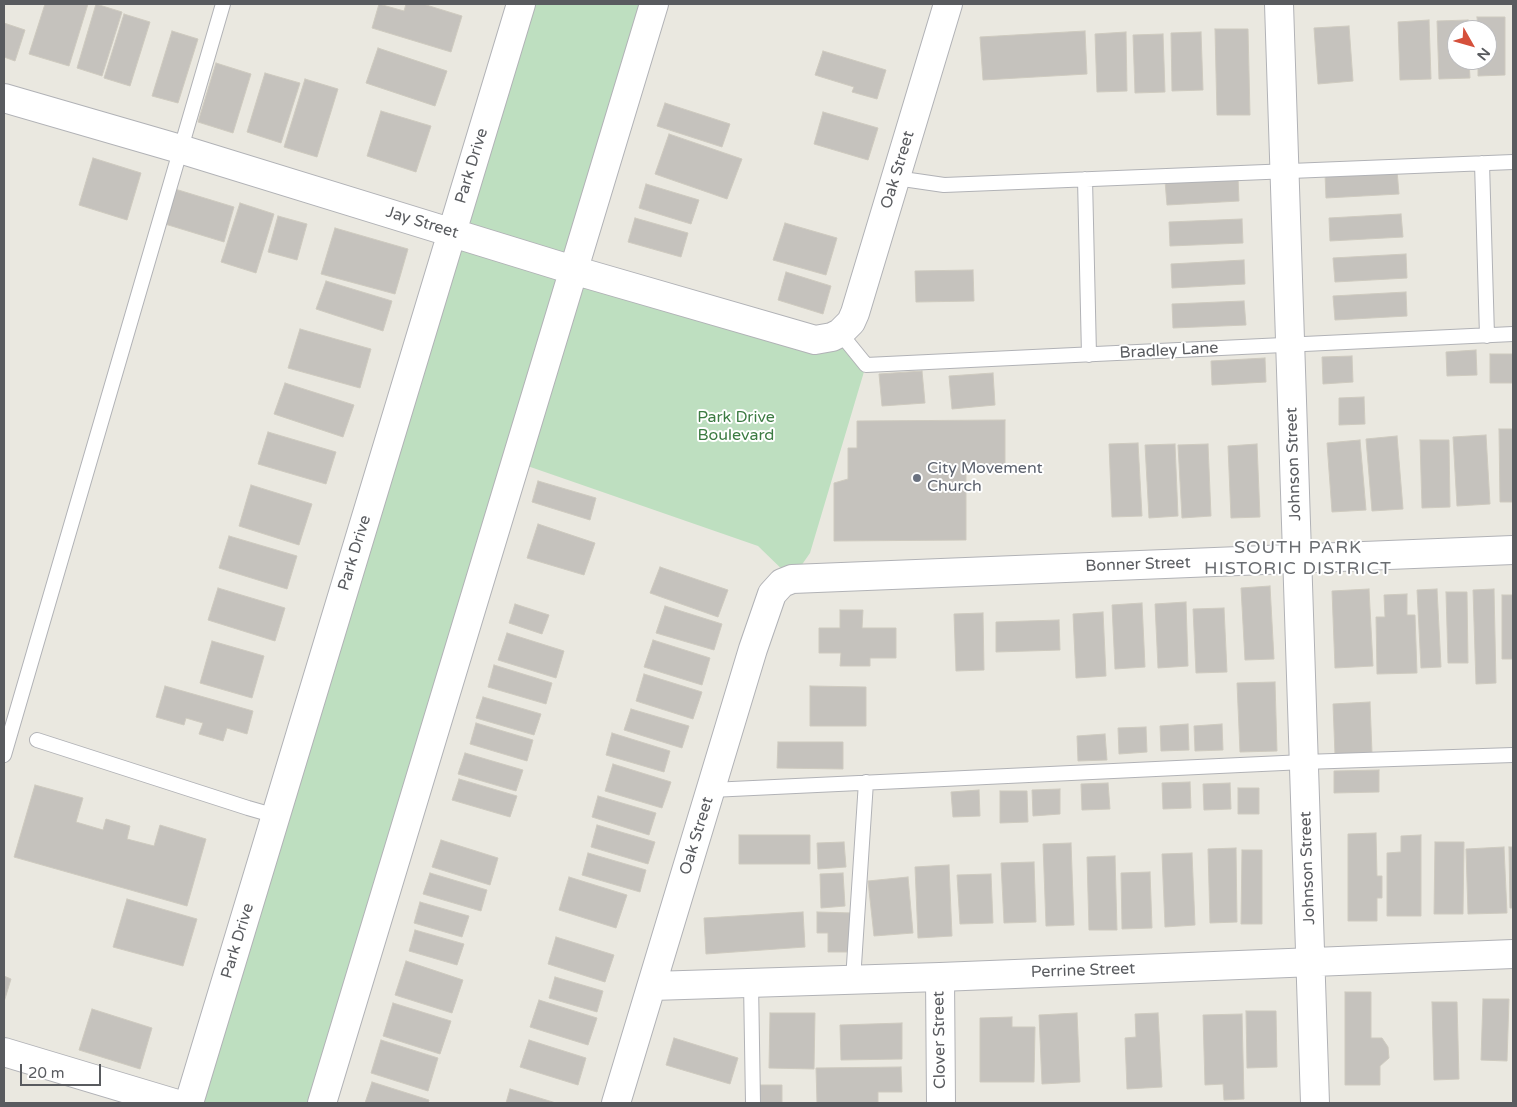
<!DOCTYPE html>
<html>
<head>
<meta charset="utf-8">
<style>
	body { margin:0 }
	#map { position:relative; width:1517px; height:1107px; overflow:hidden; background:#eae8e0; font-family:"Varela Round",sans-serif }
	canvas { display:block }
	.frame { position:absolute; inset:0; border:5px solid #595b5f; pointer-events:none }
	.north { position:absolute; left:1447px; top:20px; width:50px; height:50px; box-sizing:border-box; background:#fff; border:1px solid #bdbdbf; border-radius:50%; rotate:128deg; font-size:14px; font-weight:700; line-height:20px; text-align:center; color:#595b5f }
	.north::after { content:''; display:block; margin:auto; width:18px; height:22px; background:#d5503b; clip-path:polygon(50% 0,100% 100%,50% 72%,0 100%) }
	.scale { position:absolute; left:20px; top:1064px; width:81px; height:22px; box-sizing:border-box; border:2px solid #595b5f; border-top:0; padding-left:6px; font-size:15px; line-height:18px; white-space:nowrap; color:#595b5f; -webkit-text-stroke:4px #fff; paint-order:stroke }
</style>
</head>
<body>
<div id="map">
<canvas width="1517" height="1107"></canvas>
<div class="frame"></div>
<div class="north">N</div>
<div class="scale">20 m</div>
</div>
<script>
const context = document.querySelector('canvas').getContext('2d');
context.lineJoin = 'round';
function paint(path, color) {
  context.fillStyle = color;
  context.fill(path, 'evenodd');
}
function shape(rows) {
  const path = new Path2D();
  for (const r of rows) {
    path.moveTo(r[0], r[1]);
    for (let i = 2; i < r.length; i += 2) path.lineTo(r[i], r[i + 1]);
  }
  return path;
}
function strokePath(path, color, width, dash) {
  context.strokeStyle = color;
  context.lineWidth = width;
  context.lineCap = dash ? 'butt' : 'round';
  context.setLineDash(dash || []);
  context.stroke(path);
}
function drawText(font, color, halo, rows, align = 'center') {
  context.font = font + ' "Varela Round",sans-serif';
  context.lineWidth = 4;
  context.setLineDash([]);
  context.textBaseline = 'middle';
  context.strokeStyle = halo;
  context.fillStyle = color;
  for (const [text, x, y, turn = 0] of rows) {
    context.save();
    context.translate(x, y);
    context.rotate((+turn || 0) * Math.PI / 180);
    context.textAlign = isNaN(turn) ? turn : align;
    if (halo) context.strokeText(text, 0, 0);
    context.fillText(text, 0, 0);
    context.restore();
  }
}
const green = shape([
	[521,4,654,4,573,270,832,337,866,365,810,553,792,579,758,546,516,462,322,1103,189,1103]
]);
const building = shape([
	[45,4,88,4,69,66,29,54,45,4],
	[96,4,122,12,102,76,77,68,96,4],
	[379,4,404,11,406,4,423,4,462,16,451,52,372,28,379,4],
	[124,14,150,22,130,86,104,78,124,14],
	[1477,17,1505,17,1505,75,1478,76,1478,60,1487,60,1487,30,1478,30,1477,17],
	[1429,20,1431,79,1400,80,1398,22,1429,20],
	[1468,20,1468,30,1457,30,1457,60,1469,60,1470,78,1439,79,1437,21,1468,20],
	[4,23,25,30,15,61,4,57,4,23],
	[1349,26,1353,81,1318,84,1314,28,1349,26],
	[1215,29,1248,29,1250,115,1217,115,1215,29],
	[172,31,198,39,178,103,152,96,172,31],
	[1085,31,1087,74,983,80,980,37,1085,31],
	[1126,32,1127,91,1097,92,1095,34,1126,32],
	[1201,32,1203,90,1172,91,1171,33,1201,32],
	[1163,34,1165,92,1135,93,1133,35,1163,34],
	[378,48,447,71,435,106,366,83,378,48],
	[823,51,886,70,877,99,852,92,854,87,815,75,823,51],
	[216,63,251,74,233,133,198,122,216,63],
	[265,73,300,83,281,143,247,132,265,73],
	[305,79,338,89,317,157,284,147,305,79],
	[665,103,730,124,722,147,657,126,665,103],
	[381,111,431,126,416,172,367,156,381,111],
	[823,112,878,128,868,160,814,144,823,112],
	[669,134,742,159,727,199,655,174,669,134],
	[93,158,141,173,127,220,79,205,93,158],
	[1397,170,1399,194,1326,198,1325,174,1397,170],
	[1238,177,1239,201,1167,205,1165,181,1238,177],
	[646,184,699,200,691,224,639,208,646,184],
	[175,189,234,207,224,242,165,224,175,189],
	[240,203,274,214,256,273,221,262,240,203],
	[1401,214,1403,237,1330,241,1329,218,1401,214],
	[278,216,307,224,297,260,268,252,278,216],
	[635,218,688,233,681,257,628,242,635,218],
	[1242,219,1243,243,1170,246,1169,222,1242,219],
	[785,223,837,238,826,275,773,260,785,223],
	[335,228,408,249,395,294,321,274,335,228],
	[1406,254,1407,278,1335,282,1333,258,1406,254],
	[1244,260,1245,284,1172,288,1171,264,1244,260],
	[973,270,974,301,916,302,915,271,973,270],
	[786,272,831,286,823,314,778,300,786,272],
	[326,281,392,301,383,331,316,309,326,281],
	[1406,292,1407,316,1335,320,1333,296,1406,292],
	[1244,301,1246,325,1173,328,1172,304,1244,301],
	[300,329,371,349,360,388,288,368,300,329],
	[1476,350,1477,375,1447,376,1446,352,1476,350],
	[1490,354,1513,354,1513,383,1490,383,1490,354],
	[1352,356,1353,382,1323,384,1322,357,1352,356],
	[1265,358,1266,382,1212,385,1211,361,1265,358],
	[922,371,925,403,882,406,879,374,922,371],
	[993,373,995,405,952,409,949,376,993,373],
	[285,383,354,405,343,437,274,414,285,383],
	[1364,397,1365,424,1339,425,1339,398,1364,397],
	[1005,420,1005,466,966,466,966,540,834,541,834,483,848,479,848,448,857,448,857,421,1005,420],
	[1499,429,1513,429,1513,502,1500,502,1499,429],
	[268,432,336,452,326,484,258,464,268,432],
	[1486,435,1490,504,1457,506,1453,437,1486,435],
	[1397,436,1403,509,1372,511,1366,439,1397,436],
	[1360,440,1366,510,1332,512,1327,443,1360,440],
	[1420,440,1449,440,1450,507,1422,508,1420,440],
	[1138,443,1142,516,1112,517,1109,444,1138,443],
	[1175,444,1178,516,1149,518,1145,445,1175,444],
	[1208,444,1211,516,1182,518,1178,445,1208,444],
	[1257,444,1260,517,1231,518,1228,446,1257,444],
	[538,481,596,498,590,520,532,502,538,481],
	[251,485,312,504,299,545,239,526,251,485],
	[538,524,595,543,584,575,527,558,538,524],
	[229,536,297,556,287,589,219,568,229,536],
	[660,567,728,590,718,617,650,593,660,567],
	[1270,586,1274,659,1245,660,1241,588,1270,586],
	[218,588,285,608,275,641,208,620,218,588],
	[1369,589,1373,666,1335,668,1332,591,1369,589],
	[1437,589,1441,667,1421,668,1417,590,1437,589],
	[1494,589,1496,683,1476,684,1473,590,1494,589],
	[1446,592,1467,592,1468,663,1448,663,1446,592],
	[1407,594,1407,615,1415,615,1417,673,1377,674,1376,617,1385,617,1384,595,1407,594],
	[1502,595,1513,595,1513,659,1502,659,1502,595],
	[1186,602,1188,666,1158,668,1155,604,1186,602],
	[1142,603,1145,667,1115,669,1112,605,1142,603],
	[515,604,549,615,542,634,509,623,515,604],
	[665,606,722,624,714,650,656,633,665,606],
	[1224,608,1227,672,1196,673,1193,609,1224,608],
	[840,610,863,610,862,628,896,628,896,658,870,658,870,666,840,666,841,653,819,653,819,628,840,628,840,610],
	[1103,612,1106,676,1076,678,1073,614,1103,612],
	[983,613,984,670,956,671,954,614,983,613],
	[1059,620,1060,650,996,652,996,622,1059,620],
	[507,633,564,651,556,678,498,660,507,633],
	[653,640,710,658,702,685,644,667,653,640],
	[212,641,264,656,252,698,200,683,212,641],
	[494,665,552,683,546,704,488,687,494,665],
	[644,674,702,692,693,719,636,701,644,674],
	[1275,682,1277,751,1240,752,1237,683,1275,682],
	[165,686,253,711,247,734,227,728,223,741,199,734,203,723,186,718,184,725,156,717,165,686],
	[810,686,866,687,866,726,810,726,810,686],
	[483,697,541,714,534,735,476,718,483,697],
	[1370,702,1372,753,1335,755,1333,704,1370,702],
	[631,709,689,726,682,748,624,730,631,709],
	[476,723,533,740,527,761,470,744,476,723],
	[1188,724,1189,750,1161,751,1160,726,1188,724],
	[1222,724,1223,750,1195,751,1194,726,1222,724],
	[1146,727,1147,752,1119,754,1118,728,1146,727],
	[612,733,670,751,664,772,606,755,612,733],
	[1105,734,1107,760,1078,761,1077,736,1105,734],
	[778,742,843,742,843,769,777,768,778,742],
	[465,753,523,770,516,791,458,774,465,753],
	[613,764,671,782,662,808,605,791,613,764],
	[1379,770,1379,792,1334,793,1334,771,1379,770],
	[459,779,517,796,510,817,452,800,459,779],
	[1190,782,1191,808,1163,809,1162,783,1190,782],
	[1108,783,1110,809,1082,810,1081,784,1108,783],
	[1230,783,1231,809,1204,810,1203,784,1230,783],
	[35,785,83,798,76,822,103,830,106,819,130,826,127,839,154,846,160,825,206,839,187,906,14,857,35,785],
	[1238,788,1259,788,1259,814,1238,814,1238,788],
	[1060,789,1060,814,1033,816,1032,790,1060,789],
	[979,790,980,816,953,817,951,792,979,790],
	[1000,791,1027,791,1028,822,1000,823,1000,791],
	[598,796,656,813,649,835,592,817,598,796],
	[597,825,655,842,648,864,591,847,597,825],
	[1376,833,1377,876,1382,876,1382,898,1377,898,1377,921,1348,921,1348,834,1376,833],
	[739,835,810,835,810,864,739,864,739,835],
	[1421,835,1421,916,1387,916,1387,853,1401,852,1401,836,1421,835],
	[441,840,498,858,490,885,432,867,441,840],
	[844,842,846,867,818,869,817,843,844,842],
	[1435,842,1464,842,1463,914,1434,914,1435,842],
	[1071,843,1074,925,1046,926,1043,844,1071,843],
	[1504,847,1507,913,1468,914,1466,849,1504,847],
	[1509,847,1513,847,1513,908,1510,908,1509,847],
	[1236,848,1237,922,1210,923,1208,849,1236,848],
	[1242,850,1262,850,1262,924,1241,924,1242,850],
	[588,853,646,870,640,892,582,875,588,853],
	[1192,853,1195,925,1165,927,1162,854,1192,853],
	[1115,856,1117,930,1089,930,1087,857,1115,856],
	[1034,862,1036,922,1004,923,1001,863,1034,862],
	[949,865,952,936,918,938,915,867,949,865],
	[1150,872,1152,928,1122,929,1121,873,1150,872],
	[430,873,487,890,481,911,423,894,430,873],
	[843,873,845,906,821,908,820,874,843,873],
	[991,874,993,923,960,924,957,875,991,874],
	[569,877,627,895,616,928,559,910,569,877],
	[908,877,913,933,874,936,868,881,908,877],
	[127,899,197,919,183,966,113,947,127,899],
	[420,902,469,916,462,937,414,923,420,902],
	[803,912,805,947,706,954,704,918,803,912],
	[817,912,853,913,853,952,828,952,828,933,817,933,817,912],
	[415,930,464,944,457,965,409,951,415,930],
	[556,937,614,955,605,982,548,964,556,937],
	[406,961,463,980,452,1013,395,995,406,961],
	[4,976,11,979,4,1002,4,976],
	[555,977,603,991,597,1012,549,998,555,977],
	[1345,992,1371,992,1371,1038,1382,1038,1388,1047,1389,1058,1380,1066,1380,1085,1345,1085,1345,992],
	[1483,999,1509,999,1507,1061,1481,1060,1483,999],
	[539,1000,597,1018,588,1045,530,1027,539,1000],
	[1432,1002,1457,1002,1459,1079,1434,1080,1432,1002],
	[393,1003,451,1021,440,1054,383,1036,393,1003],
	[92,1009,152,1028,140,1069,79,1050,92,1009],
	[1246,1011,1276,1011,1277,1067,1247,1068,1246,1011],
	[770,1013,815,1013,814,1069,769,1068,770,1013],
	[1077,1013,1080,1082,1042,1084,1039,1015,1077,1013],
	[1158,1013,1162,1087,1127,1089,1125,1038,1136,1037,1135,1014,1158,1013],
	[1242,1014,1244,1099,1224,1100,1223,1084,1205,1085,1203,1015,1242,1014],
	[1012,1017,1012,1027,1035,1027,1034,1082,980,1082,980,1018,1012,1017],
	[902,1023,902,1059,841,1060,840,1025,902,1023],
	[674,1038,738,1058,730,1084,666,1065,674,1038],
	[381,1040,438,1058,428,1091,371,1073,381,1040],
	[529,1040,586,1058,578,1085,520,1067,529,1040],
	[901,1067,902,1092,878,1092,878,1103,817,1103,816,1068,901,1067],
	[372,1082,429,1100,428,1103,365,1103,372,1082],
	[754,1085,782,1085,782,1103,754,1103,754,1085],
	[510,1089,556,1103,506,1103,510,1089]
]);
const service = shape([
	[1482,163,1487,336],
	[896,178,944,185,1513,162],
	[1085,179,1089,355],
	[840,333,866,365,1513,334],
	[37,740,248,808,276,816],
	[4,755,223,4],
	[711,790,1304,762,1513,755],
	[853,980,866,782],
	[751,983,753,1103]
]);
const minor = shape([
	[1279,4,1315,1103],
	[4,98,180,149,573,270,815,340,832,337,840,333,851,322,855,313,948,4],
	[940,977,941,1103],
	[652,986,940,977,1513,954],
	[4,1052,174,1103],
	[189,1103,521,4],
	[322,1103,654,4],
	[616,1103,753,649,772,594,782,583,792,579,1513,550]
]);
const markers = [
	[917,478,5,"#6b7280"]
];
const streetNames = [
	["Park Drive",472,166,-73],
	["Oak Street",898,170,-73],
	["Jay Street",422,223,17],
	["Bradley Lane",1169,351,-3],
	["Johnson Street",1294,464,-92],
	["Park Drive",355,553,-73],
	["Bonner Street",1138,565,-2],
	["Oak Street",697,836,-73],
	["Johnson Street",1308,868,-92],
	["Park Drive",238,941,-73],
	["Perrine Street",1083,971,-2],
	["Clover Street",940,1040,-91]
];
const parkNames = [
	["Park Drive",736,418],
	["Boulevard",736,436]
];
const worshipNames = [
	["City Movement",927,469],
	["Church",927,487]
];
const neighbourhoodNames = [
	["SOUTH PARK",1298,548],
	["HISTORIC DISTRICT",1298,569]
];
paint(green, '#bedfc0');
paint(building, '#c5c2bd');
strokePath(building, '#cecabf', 1);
strokePath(service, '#b1b2b6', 16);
strokePath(minor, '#b1b2b6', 30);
strokePath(service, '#fff', 14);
strokePath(minor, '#fff', 28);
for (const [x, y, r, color] of markers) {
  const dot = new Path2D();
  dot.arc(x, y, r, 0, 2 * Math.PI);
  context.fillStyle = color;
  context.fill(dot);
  strokePath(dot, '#fff', 2);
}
drawText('16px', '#595b5f', '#fff', streetNames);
drawText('16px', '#3c7b42', '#fff', parkNames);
drawText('16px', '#5b616d', '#fff', worshipNames, 'left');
context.letterSpacing = '1px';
drawText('18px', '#6a6d71', '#fff', neighbourhoodNames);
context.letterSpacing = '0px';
</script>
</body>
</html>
